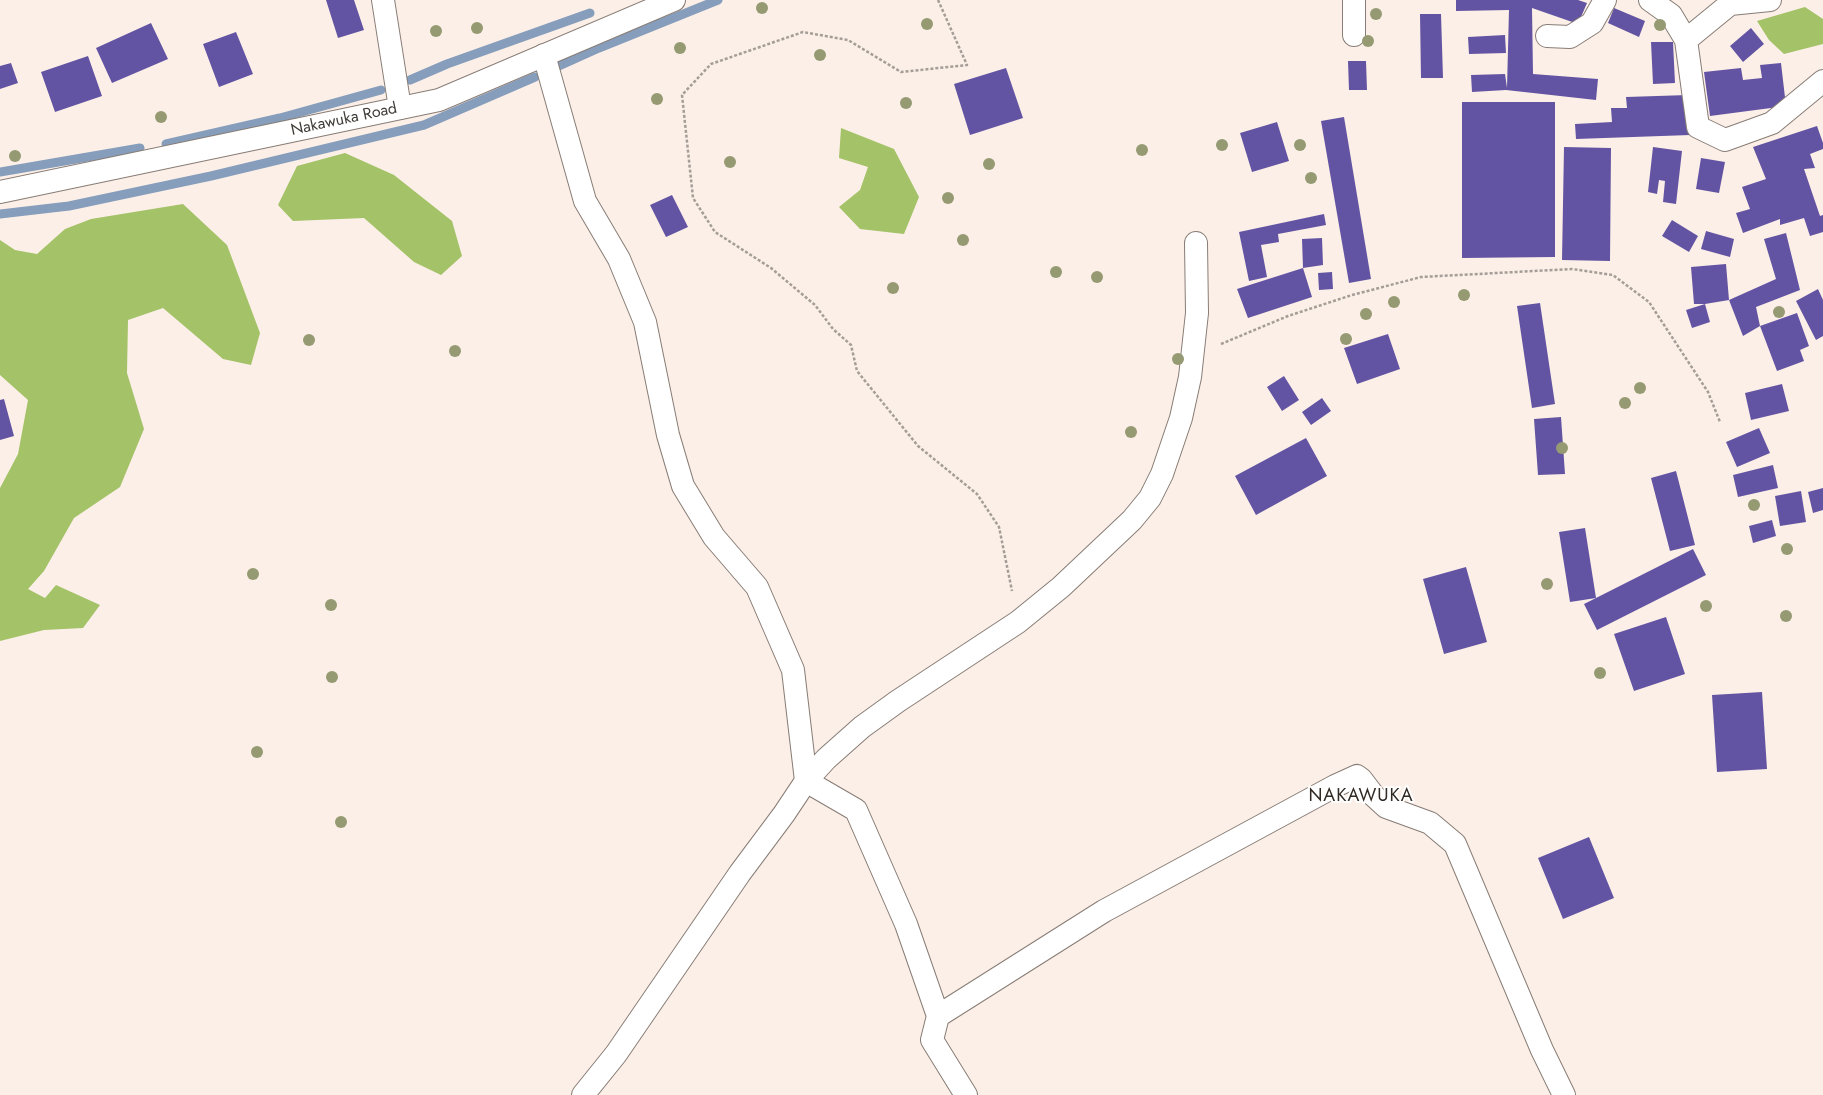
<!DOCTYPE html>
<html>
<head>
<meta charset="utf-8">
<style>
	body { margin:0 }
	canvas { display:block; background:#fbefe7 }
</style>
</head>
<body>
<canvas width="1823" height="1095"></canvas>
<script>
const context = document.querySelector('canvas').getContext('2d');
context.lineJoin = 'round';
function paint(path, color) {
  context.fillStyle = color;
  context.fill(path, 'evenodd');
}
function shape(rows) {
  const path = new Path2D();
  for (const r of rows) {
    path.moveTo(r[0], r[1]);
    for (let i = 2; i < r.length; i += 2) path.lineTo(r[i], r[i + 1]);
  }
  return path;
}
function strokePath(path, color, width, dash) {
  context.strokeStyle = color;
  context.lineWidth = width;
  context.lineCap = dash ? 'butt' : 'round';
  context.setLineDash(dash || []);
  context.stroke(path);
}
function drawText(font, color, halo, rows, align = 'center') {
  context.font = font + ' Jost,sans-serif';
  context.lineWidth = 4;
  context.setLineDash([]);
  context.textBaseline = 'middle';
  context.strokeStyle = halo;
  context.fillStyle = color;
  for (const [text, x, y, turn = 0] of rows) {
    context.save();
    context.translate(x, y);
    context.rotate((+turn || 0) * Math.PI / 180);
    context.textAlign = isNaN(turn) ? turn : align;
    if (halo) context.strokeText(text, 0, 0);
    context.fillText(text, 0, 0);
    context.restore();
  }
}
const forest = shape([
	[1805,7,1823,19,1823,44,1784,54,1769,40,1757,21],
	[841,128,894,149,919,197,904,234,860,229,839,207,860,190,868,167,839,158],
	[345,153,394,175,452,221,462,256,441,275,414,262,364,218,293,221,278,205,297,166],
	[183,204,227,245,260,333,251,365,223,359,163,308,128,320,127,373,144,429,120,487,74,518,44,571,28,589,45,598,56,585,100,605,83,628,44,630,0,641,0,488,18,454,28,400,0,375,0,240,15,250,37,254,65,229,91,219]
]);
const stream = shape([
	[559,66,599,48,718,0],
	[410,80,447,64,590,13],
	[166,144,280,118,381,90],
	[0,172,140,148],
	[0,214,69,206,211,176,424,125,535,77]
]);
const building = shape([
	[326,0,354,0,364,30,338,38],
	[1456,0,1578,0,1587,3,1578,24,1532,8,1533,74,1598,79,1596,100,1506,90,1472,92,1471,75,1505,74,1507,88,1509,10,1456,11],
	[1614,8,1645,21,1639,37,1608,23],
	[1420,14,1441,14,1443,78,1421,78],
	[151,23,168,59,112,83,96,48],
	[1751,28,1764,44,1743,62,1730,46],
	[236,32,253,74,219,87,203,44],
	[1505,35,1506,53,1469,54,1468,37],
	[1651,42,1673,42,1675,83,1653,84],
	[88,56,102,96,55,112,41,72],
	[1348,61,1366,61,1367,90,1349,90],
	[11,63,18,83,0,89,0,66],
	[1781,63,1786,106,1710,116,1704,72,1741,68,1743,80,1762,78,1760,65],
	[1006,68,1023,118,970,135,954,84],
	[1688,95,1690,135,1576,139,1575,124,1612,122,1611,108,1627,108,1626,97],
	[1462,102,1555,102,1555,257,1462,258],
	[1344,117,1371,279,1349,283,1321,121],
	[1277,122,1289,161,1252,172,1240,133],
	[1817,126,1823,143,1823,149,1810,154,1815,168,1804,169,1820,216,1823,215,1823,232,1810,236,1804,218,1780,225,1780,219,1743,233,1736,213,1750,209,1742,187,1766,179,1753,147],
	[1564,147,1611,148,1610,261,1562,260],
	[1653,147,1682,151,1676,204,1663,202,1665,181,1659,180,1657,194,1648,192],
	[1701,158,1725,162,1719,193,1696,189],
	[672,195,688,227,666,237,650,205],
	[1324,214,1326,225,1278,234,1279,242,1261,245,1267,277,1249,281,1239,232],
	[1672,220,1698,236,1689,252,1662,236],
	[1706,231,1734,239,1730,257,1701,249],
	[1786,233,1800,290,1756,307,1760,326,1743,336,1729,300,1705,304,1694,304,1691,267,1726,264,1729,300,1776,279,1764,239],
	[1322,238,1323,265,1303,268,1302,239],
	[1303,268,1312,297,1248,318,1237,289],
	[1332,272,1333,289,1319,290,1318,273],
	[1818,289,1823,300,1823,336,1816,340,1796,301],
	[1540,303,1555,404,1532,408,1517,306],
	[1705,304,1710,322,1692,328,1686,310],
	[1797,313,1809,346,1800,350,1804,361,1777,371,1760,326],
	[1388,334,1400,369,1357,384,1344,348],
	[1284,376,1299,400,1282,411,1267,387],
	[1782,384,1789,411,1751,420,1745,393],
	[1322,398,1331,411,1311,425,1302,412],
	[4,399,14,436,0,440,0,400],
	[1561,417,1565,474,1538,475,1534,419],
	[1759,428,1770,453,1737,467,1726,442],
	[1306,438,1327,476,1256,515,1235,476],
	[1773,465,1778,488,1738,497,1733,475],
	[1676,471,1695,545,1670,551,1651,478],
	[1823,488,1823,510,1813,513,1808,492],
	[1801,491,1806,522,1780,526,1775,496],
	[1772,520,1776,536,1753,543,1749,526],
	[1585,528,1596,598,1693,549,1706,575,1597,630,1584,604,1596,598,1570,602,1559,532],
	[1466,567,1487,642,1444,654,1423,579],
	[1666,617,1685,674,1634,691,1614,634],
	[1762,692,1767,769,1717,772,1712,695],
	[1589,837,1614,898,1563,919,1538,858]
]);
const path = shape([
	[938,0,967,65,901,72,848,40,803,32,711,64,682,95,693,198,715,232,771,268,815,305,833,329,851,345,857,371,918,446,977,494,999,527,1012,591],
	[1221,344,1288,316,1352,295,1421,277,1572,269,1613,275,1649,302,1708,392,1720,422]
]);
const minor = shape([
	[383,0,400,108],
	[1354,0,1354,35],
	[1650,0,1671,15,1686,40],
	[1770,0,1730,4,1686,40,1698,127,1725,140,1772,123,1823,81],
	[1547,36,1570,37,1592,23,1605,0],
	[544,55,585,201,619,259,645,322,668,435,683,486,714,537,757,587,793,670,806,781,856,810,906,924,938,1016,932,1040,966,1095],
	[938,1016,1104,911,1335,786,1357,776,1361,779,1374,796,1386,807,1430,823,1455,844,1542,1050,1564,1095],
	[583,1095,616,1054,740,873,784,814,806,781,826,759,862,727,898,701,1018,622,1061,587,1132,520,1150,498,1162,474,1181,418,1190,377,1197,313,1196,243]
]);
const secondary = shape([
	[0,192,439,100,674,0]
]);
const trees = [
	[762,8],
	[1376,14],
	[927,24],
	[1660,25],
	[477,28],
	[436,31],
	[1368,41],
	[680,48],
	[820,55],
	[657,99],
	[906,103],
	[161,117],
	[1222,145],
	[1300,145],
	[1142,150],
	[15,156],
	[730,162],
	[989,164],
	[1311,178],
	[948,198],
	[963,240],
	[1056,272],
	[1097,277],
	[893,288],
	[1464,295],
	[1394,302],
	[1779,312],
	[1366,314],
	[1346,339],
	[309,340],
	[455,351],
	[1178,359],
	[1640,388],
	[1625,403],
	[1131,432],
	[1562,448],
	[1754,505],
	[1787,549],
	[253,574],
	[1547,584],
	[331,605],
	[1706,606],
	[1786,616],
	[1600,673],
	[332,677],
	[257,752],
	[341,822]
];
const streetNames = [
	["Nakawuka Road",344,120,-12]
];
const quarterNames = [
	["NAKAWUKA",1361,797]
];
paint(forest, '#a4c267');
strokePath(stream, '#869dbb', 9);
paint(building, '#6354a3');
strokePath(minor, '#887d76', 24);
strokePath(secondary, '#887d76', 24);
strokePath(path, '#a59d97', 2.5, [3, 2]);
strokePath(minor, '#fff', 22);
strokePath(secondary, '#fff', 22);
context.fillStyle = '#959a72';
for (const [x, y] of trees) {
  context.beginPath();
  context.arc(x, y, 6, 0, 2 * Math.PI);
  context.fill();
}
drawText('16px', '#403c38', '#fff', streetNames);
context.letterSpacing = '1px';
drawText('18px', '#312923', '#fff', quarterNames);
context.letterSpacing = '0px';
</script>
</body>
</html>
